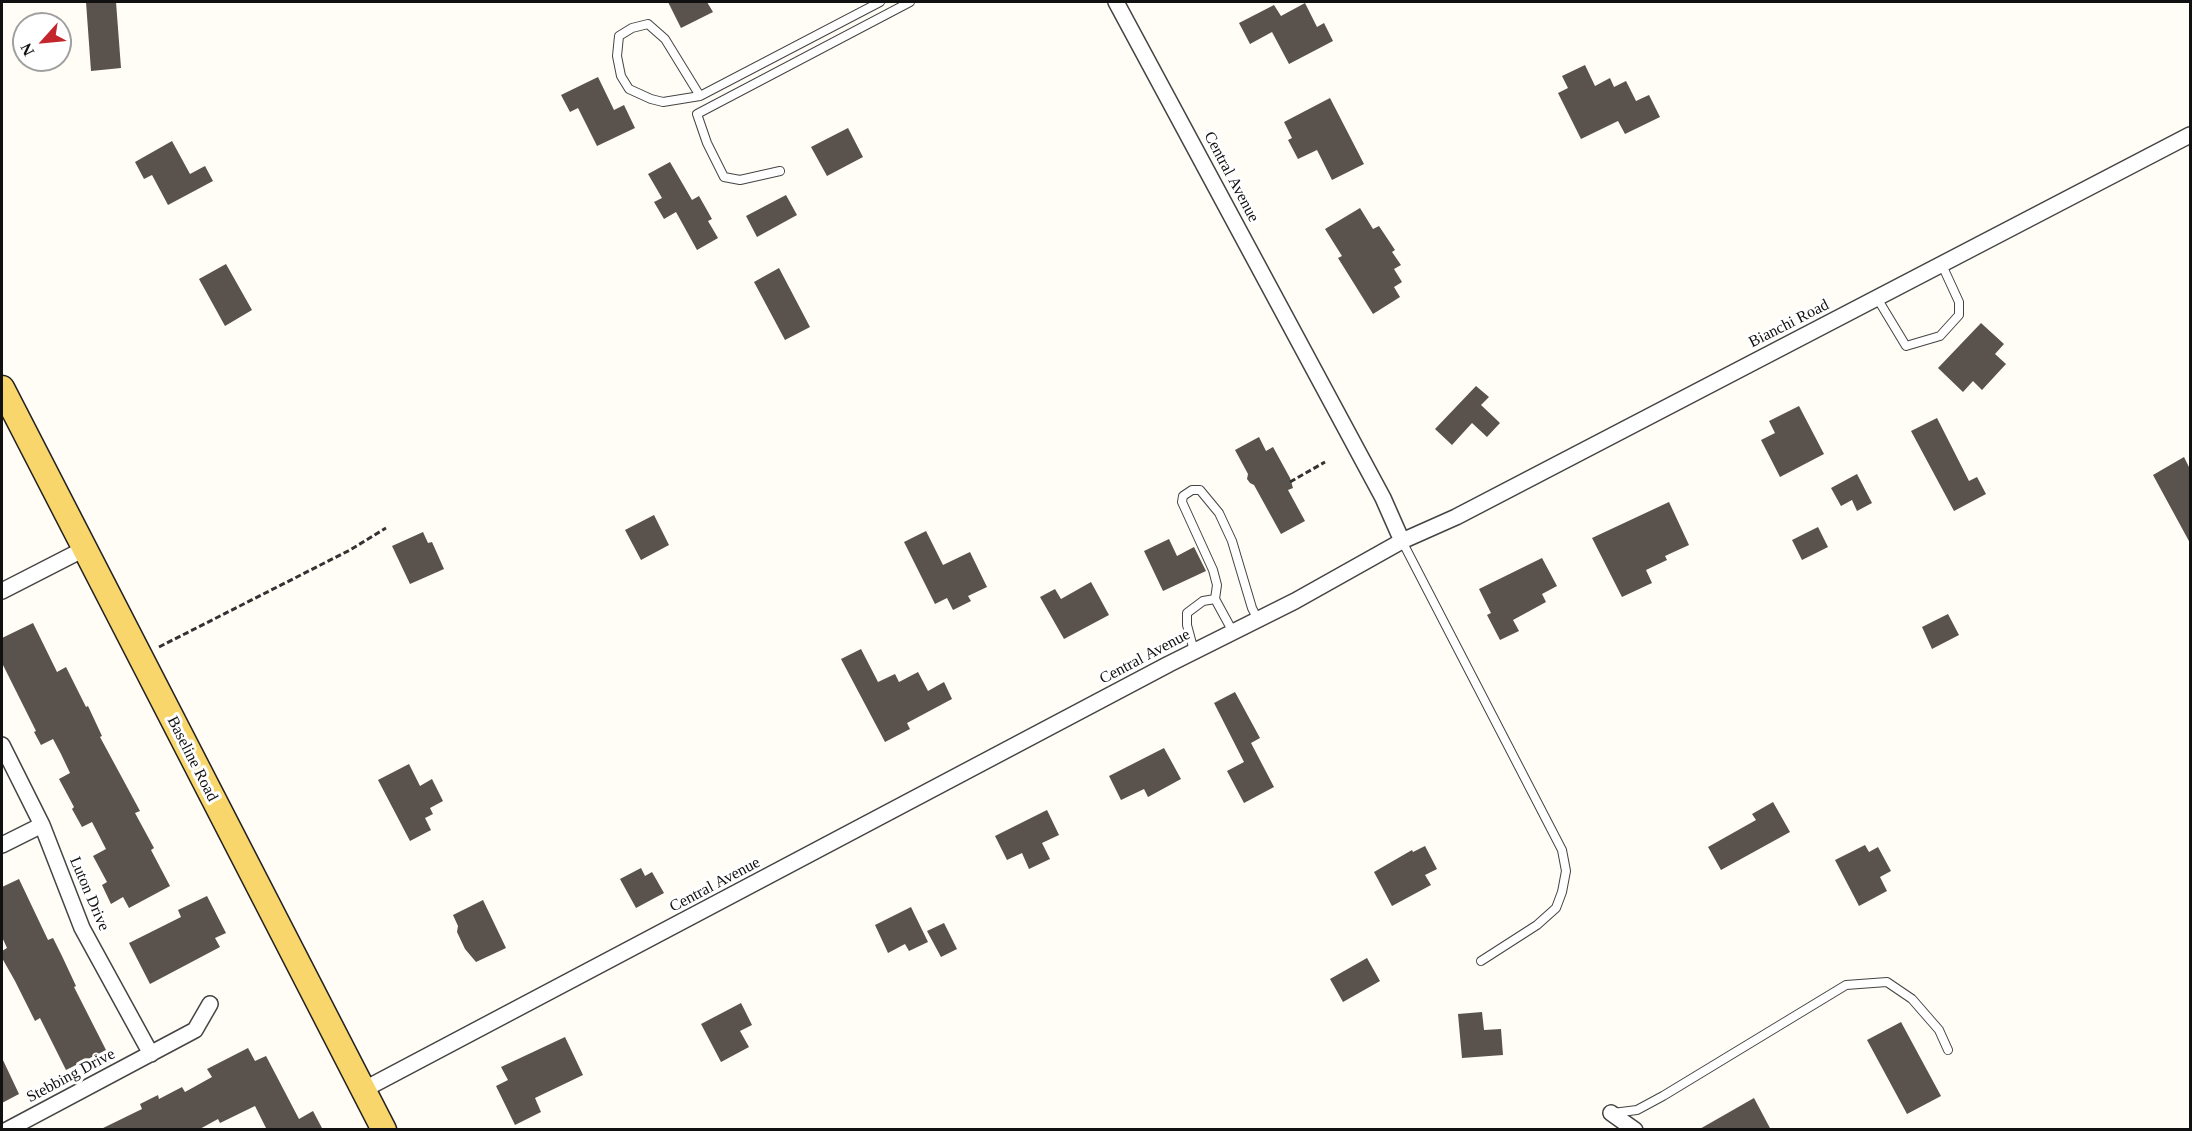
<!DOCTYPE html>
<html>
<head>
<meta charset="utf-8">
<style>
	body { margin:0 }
	#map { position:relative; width:2192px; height:1131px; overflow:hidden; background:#fffdf5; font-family:"Times New Roman",serif }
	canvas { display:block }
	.frame { position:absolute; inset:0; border:3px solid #111; pointer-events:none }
	.north { position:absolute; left:12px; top:12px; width:60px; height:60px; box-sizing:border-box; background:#fff; border:2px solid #a0a0a0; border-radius:50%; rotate:243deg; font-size:16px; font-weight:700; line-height:24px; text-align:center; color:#111 }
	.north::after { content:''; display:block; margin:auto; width:21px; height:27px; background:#c4262e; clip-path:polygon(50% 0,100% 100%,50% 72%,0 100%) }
</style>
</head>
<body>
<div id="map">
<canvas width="2192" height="1131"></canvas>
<div class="frame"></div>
<div class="north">N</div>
</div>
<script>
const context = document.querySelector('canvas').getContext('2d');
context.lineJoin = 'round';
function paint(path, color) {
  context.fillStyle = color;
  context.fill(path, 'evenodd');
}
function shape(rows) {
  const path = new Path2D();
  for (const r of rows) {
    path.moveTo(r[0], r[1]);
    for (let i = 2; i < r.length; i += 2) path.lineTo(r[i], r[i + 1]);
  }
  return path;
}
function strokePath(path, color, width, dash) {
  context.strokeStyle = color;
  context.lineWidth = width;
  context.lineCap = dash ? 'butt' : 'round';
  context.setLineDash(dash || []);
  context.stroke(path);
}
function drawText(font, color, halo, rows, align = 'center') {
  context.font = font + ' "Times New Roman",serif';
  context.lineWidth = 6;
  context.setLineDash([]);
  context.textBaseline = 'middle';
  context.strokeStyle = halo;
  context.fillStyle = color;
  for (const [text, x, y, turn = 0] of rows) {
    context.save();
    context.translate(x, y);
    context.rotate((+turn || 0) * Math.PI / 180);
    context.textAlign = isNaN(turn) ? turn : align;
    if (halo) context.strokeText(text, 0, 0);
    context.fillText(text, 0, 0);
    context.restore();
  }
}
const building = shape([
	[86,2,116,2,121,68,91,71],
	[668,2,707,2,713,12,681,28],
	[1305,3,1317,27,1324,23,1333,41,1289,64,1272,32,1250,44,1239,23,1274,5,1281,16],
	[1585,65,1595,86,1610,78,1614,87,1626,81,1636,101,1649,95,1660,117,1625,134,1618,121,1581,139,1558,93,1568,88,1562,76],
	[598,77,614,110,624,105,635,128,597,146,578,108,570,112,561,95],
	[1330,98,1364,164,1332,180,1317,150,1298,159,1288,140,1292,138,1284,122],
	[848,128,863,157,827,176,811,147],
	[172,141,190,174,205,166,213,181,168,205,152,175,144,179,135,162],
	[670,162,692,200,699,196,712,219,708,221,718,238,697,250,676,212,664,219,654,202,662,198,648,174],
	[786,195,797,215,757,237,746,216],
	[1360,208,1373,229,1379,226,1395,250,1392,252,1401,265,1394,269,1402,282,1394,287,1400,297,1373,314,1338,258,1342,256,1325,229],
	[226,264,252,310,225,326,199,279],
	[779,268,810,327,785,340,754,282],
	[1981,323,2004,344,1995,354,2006,364,1982,390,1973,381,1963,392,1938,368],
	[1476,386,1489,397,1481,405,1500,423,1487,437,1472,423,1452,445,1435,429],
	[1799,406,1824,454,1780,477,1761,440,1775,433,1769,421],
	[1937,418,1969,481,1977,477,1986,494,1954,511,1911,431],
	[1259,437,1266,451,1273,447,1290,478,1293,488,1288,490,1305,521,1281,534,1254,485,1250,483,1247,479,1248,474,1235,450],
	[2184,457,2190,469,2190,543,2153,475],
	[1857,474,1872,503,1857,511,1852,500,1841,506,1831,488],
	[1669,502,1689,545,1665,556,1667,560,1646,570,1652,583,1622,597,1592,538],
	[654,515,669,545,641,560,625,530],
	[1818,527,1828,547,1802,560,1792,540],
	[926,531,943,565,970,552,987,587,968,596,971,601,953,610,947,598,935,604,904,542],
	[423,532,428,543,432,542,444,569,410,584,392,546],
	[1169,539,1177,556,1194,547,1206,571,1163,591,1144,551],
	[1542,558,1557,586,1542,594,1546,602,1513,620,1519,631,1500,640,1487,615,1491,613,1479,589],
	[1091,582,1109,615,1064,639,1040,597,1055,589,1061,599],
	[1948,614,1959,635,1932,649,1922,627],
	[33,623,57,672,66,667,86,707,88,706,102,736,100,737,140,811,135,813,154,848,151,850,170,886,129,908,123,897,111,904,102,885,107,882,93,856,106,849,92,822,82,827,72,809,74,807,59,779,70,773,61,754,53,739,41,745,34,732,36,731,2,663,2,638],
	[861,649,878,682,895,674,899,682,918,672,928,691,944,682,952,699,907,723,910,729,885,742,841,659],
	[1235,692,1260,738,1251,743,1274,787,1244,803,1227,771,1244,762,1214,703],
	[1164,748,1181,779,1148,797,1144,789,1121,800,1109,776],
	[409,764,420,786,432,779,443,801,430,808,433,814,425,818,431,830,410,841,378,780],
	[1773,802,1790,832,1721,870,1708,847,1756,820,1752,814],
	[1047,810,1059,835,1042,843,1050,859,1029,869,1022,853,1007,860,995,836],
	[1865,845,1869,852,1878,847,1891,871,1880,877,1887,891,1859,906,1835,860],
	[1425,846,1437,869,1425,875,1431,885,1392,906,1374,872,1412,850,1413,852],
	[641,868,645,876,652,872,664,893,636,908,620,879],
	[19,879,48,940,53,938,62,956,76,986,74,987,106,1050,66,1070,40,1018,35,1021,15,981,2,958,2,951,7,948,2,937,2,887],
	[207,896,226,933,215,938,220,947,150,984,129,943,181,917,178,910],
	[483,900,506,948,476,962,465,949,457,932,458,926,453,915],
	[911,907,928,942,909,951,905,944,888,953,875,925],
	[944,923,957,949,941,957,927,931],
	[1367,958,1380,981,1343,1002,1330,979],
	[741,1003,752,1025,740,1031,749,1047,721,1062,701,1024],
	[1482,1012,1484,1030,1501,1029,1503,1055,1462,1058,1458,1014],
	[1901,1022,1941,1096,1907,1114,1867,1040],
	[565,1037,583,1075,535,1098,541,1112,515,1125,496,1086,508,1080,501,1067],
	[248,1048,255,1061,266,1056,299,1119,313,1111,323,1130,267,1130,255,1106,220,1123,218,1119,198,1130,99,1130,142,1109,140,1104,158,1095,159,1099,182,1087,185,1092,212,1077,207,1069],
	[2,1058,19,1094,2,1103],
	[1754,1098,1771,1130,1698,1130]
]);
const path = shape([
	[1290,482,1325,462],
	[159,647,350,550,386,528]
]);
const service = shape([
	[700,96,665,39,648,24,632,28,619,36,617,56,621,76,629,89,651,99,663,102,700,96,880,2],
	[780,171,740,180,724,177,707,143,697,114,910,2],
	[1877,298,1906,346,1940,336,1959,315,1959,302,1942,265],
	[1402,541,1562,850,1566,871,1562,892,1556,908,1537,925,1481,961],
	[1215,599,1217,585,1213,570,1182,502,1183,496,1192,490,1200,490,1219,513,1232,541,1252,608,1258,620],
	[1194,651,1187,625,1187,613,1203,601,1215,599,1233,632],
	[1613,1113,1637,1110,1663,1096,1846,985,1887,982,1912,999,1939,1030,1948,1050]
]);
const minor = shape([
	[1402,541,1456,517,2190,135],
	[2,591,84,549],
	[2,745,42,825,82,928,151,1054],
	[2,845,42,825],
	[363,1090,1169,664,1295,601,1402,541,1383,498,1116,2],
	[1611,1113,1635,1130],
	[7,1130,195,1030,210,1004]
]);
const primary = shape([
	[2,388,384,1130]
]);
const streetNames = [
	["Central Avenue",1231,177,62],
	["Bianchi Road",1789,324,-27],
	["Central Avenue",1145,657,-28],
	["Baseline Road",192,759,63],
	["Central Avenue",715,885,-28],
	["Luton Drive",89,894,67],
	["Stebbing Drive",71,1076,-28]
];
paint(building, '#5a524d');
strokePath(service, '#444', 10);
strokePath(minor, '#444', 18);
strokePath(primary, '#222', 27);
strokePath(path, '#333', 3, [6, 3]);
strokePath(service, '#fff', 8);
strokePath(minor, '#fff', 15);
strokePath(primary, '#f9d66b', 24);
drawText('16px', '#111', '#fff', streetNames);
</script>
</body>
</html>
